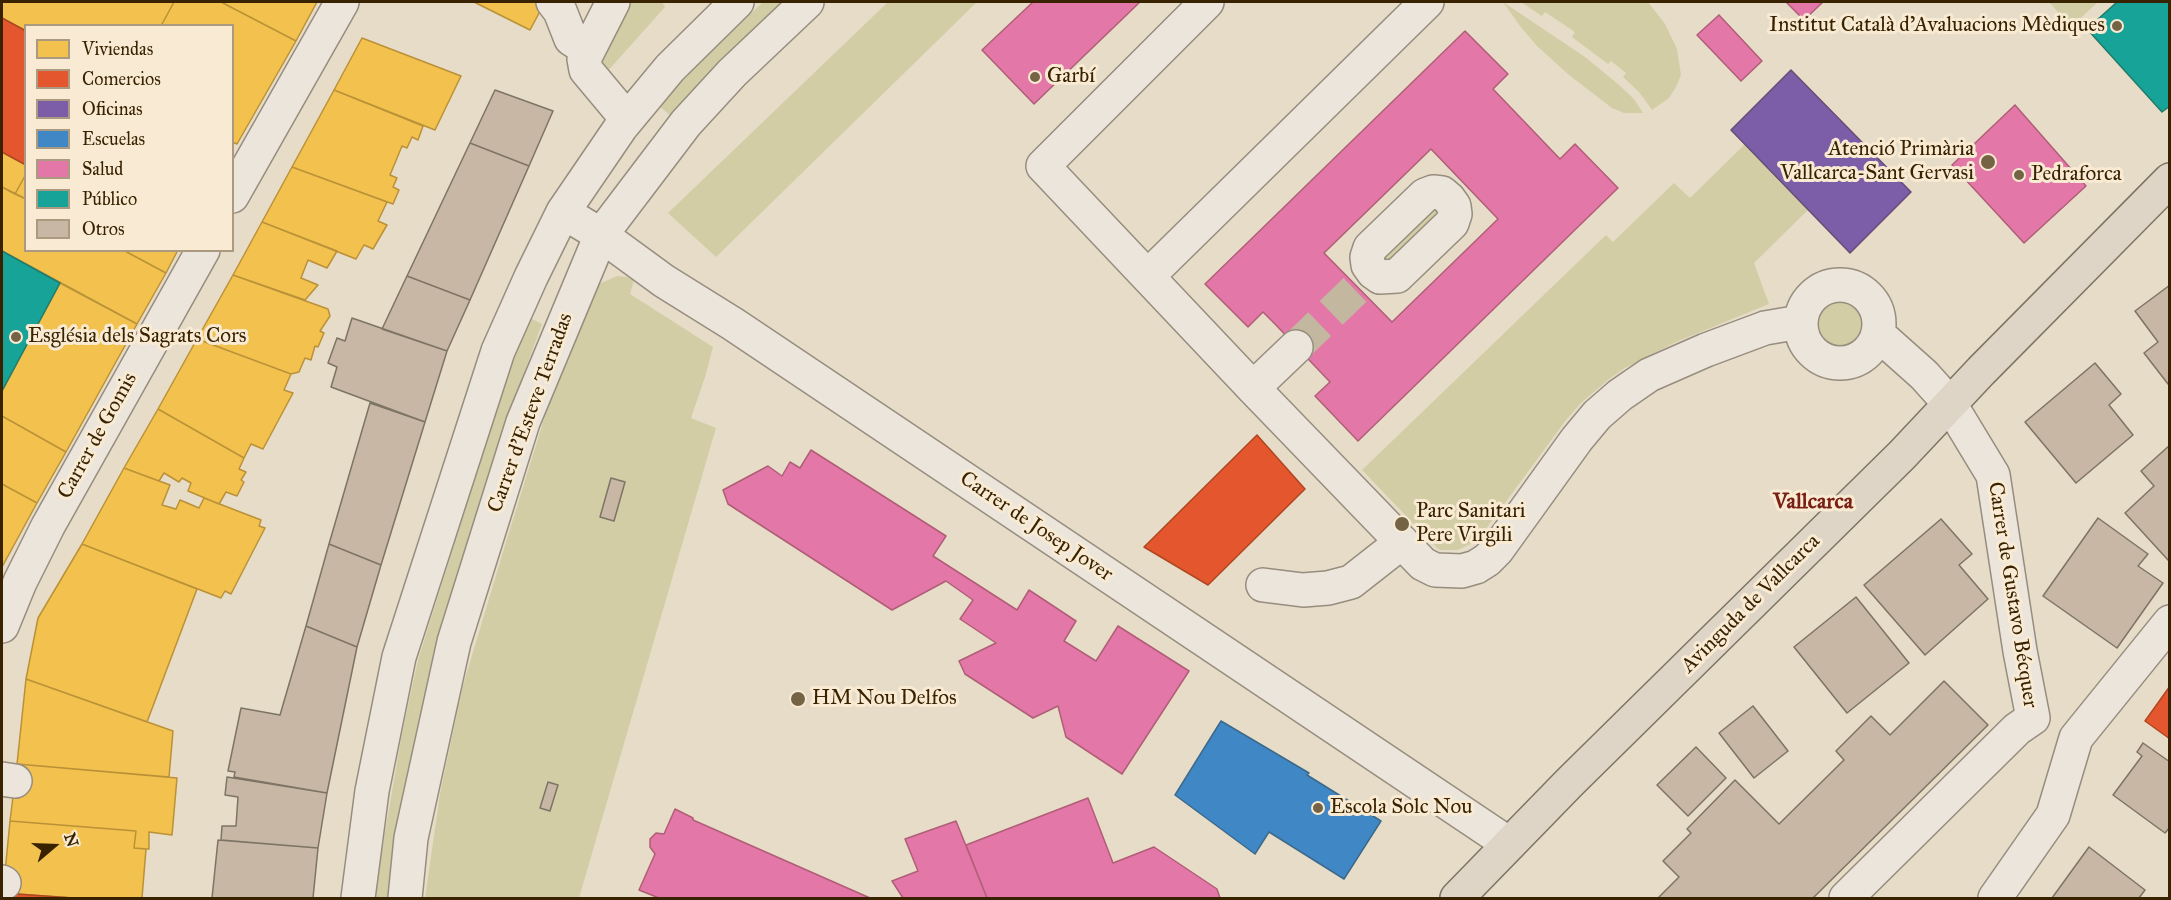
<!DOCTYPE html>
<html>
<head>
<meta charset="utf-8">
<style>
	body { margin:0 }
	#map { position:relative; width:2171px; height:900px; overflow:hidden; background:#e7dcc8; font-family:"IM FELL Great Primer",serif }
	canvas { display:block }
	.frame { position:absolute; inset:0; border:3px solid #382200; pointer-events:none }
	.legend { position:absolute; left:24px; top:24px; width:210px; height:228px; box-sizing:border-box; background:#f8ead3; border:2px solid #ab9a7f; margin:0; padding:8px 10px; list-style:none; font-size:18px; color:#382200 }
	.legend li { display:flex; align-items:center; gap:12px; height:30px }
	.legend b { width:30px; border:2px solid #ab9a7f }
	.north { position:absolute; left:24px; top:816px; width:60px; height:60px; -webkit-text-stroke:4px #f8ead3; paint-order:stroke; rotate:71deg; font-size:16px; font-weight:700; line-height:24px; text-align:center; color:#382200 }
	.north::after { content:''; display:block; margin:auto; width:21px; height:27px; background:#382200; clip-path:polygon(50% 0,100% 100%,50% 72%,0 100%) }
</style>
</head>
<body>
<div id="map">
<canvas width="2171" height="900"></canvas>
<div class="frame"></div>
<ul class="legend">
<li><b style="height:16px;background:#f2c14e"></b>Viviendas</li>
<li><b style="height:16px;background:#e4572e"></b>Comercios</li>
<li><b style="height:16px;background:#7b5ea7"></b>Oficinas</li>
<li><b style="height:16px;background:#3f88c5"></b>Escuelas</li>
<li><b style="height:16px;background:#e377a8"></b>Salud</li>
<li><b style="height:16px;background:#17a398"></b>Público</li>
<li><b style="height:16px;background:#c8b7a5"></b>Otros</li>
</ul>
<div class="north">N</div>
</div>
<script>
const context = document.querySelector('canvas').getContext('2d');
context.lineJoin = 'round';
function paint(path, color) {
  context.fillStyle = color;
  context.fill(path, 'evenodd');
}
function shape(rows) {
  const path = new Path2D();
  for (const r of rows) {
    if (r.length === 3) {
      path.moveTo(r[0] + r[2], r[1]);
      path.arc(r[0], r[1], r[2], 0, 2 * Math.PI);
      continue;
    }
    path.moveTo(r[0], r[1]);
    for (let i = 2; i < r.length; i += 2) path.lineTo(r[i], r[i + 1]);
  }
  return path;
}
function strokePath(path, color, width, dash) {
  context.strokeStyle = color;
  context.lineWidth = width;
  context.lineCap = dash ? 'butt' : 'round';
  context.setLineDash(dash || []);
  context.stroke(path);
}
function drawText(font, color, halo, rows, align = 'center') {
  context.font = font + ' "IM FELL Great Primer",serif';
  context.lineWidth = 6;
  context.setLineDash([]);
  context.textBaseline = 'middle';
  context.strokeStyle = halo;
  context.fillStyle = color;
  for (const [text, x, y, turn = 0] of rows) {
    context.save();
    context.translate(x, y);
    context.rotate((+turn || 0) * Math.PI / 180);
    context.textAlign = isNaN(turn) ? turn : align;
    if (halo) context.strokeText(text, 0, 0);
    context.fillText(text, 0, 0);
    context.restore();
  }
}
const green = shape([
	[627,2,662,2,665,7,606,73,597,63],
	[763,2,784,2,672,117,659,106,708,54],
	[888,2,977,2,716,257,668,213],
	[1503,2,1585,57,1618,84,1634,99,1643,113,1624,113,1612,108,1569,75,1537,46,1520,26],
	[1521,2,1648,2,1665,24,1677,49,1681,75,1676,87,1669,98,1652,110,1639,92,1623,77,1626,73,1611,61,1608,64,1572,37,1575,32,1545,12,1542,16],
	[2049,2,2098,2,2071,27],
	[1745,144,1808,210,1754,263,1769,304,1676,342,1625,368,1609,379,1580,404,1566,420,1477,541,1458,550,1440,550,1437,548,1362,470,1606,235,1613,242,1674,183,1690,198],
	[1431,205,1443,211,1394,264,1383,265,1382,251],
	[617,276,627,277,634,280,630,294,713,347,705,377,691,418,716,428,579,898,425,898,440,794,462,689,506,542,559,371,597,285],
	[1840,324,24],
	[530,318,542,324,507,419,392,898,376,898,378,872,402,734,418,660,509,370]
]);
const homes = shape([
	[2,2,174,2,161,26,26,26,26,31,2,18,2,2],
	[174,2,221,2,296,41,237,144,232,142,232,26,161,26,174,2],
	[221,2,317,2,296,41,221,2],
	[474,2,545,2,530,30,474,2],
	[362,38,461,76,435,130,334,90,362,38],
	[334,90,423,126,418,140,412,137,407,148,402,146,390,175,397,178,393,187,399,190,393,204,292,167,334,90],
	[2,152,26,165,26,174,15,194,2,187,2,152],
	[292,167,387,202,378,221,387,225,373,249,364,245,356,259,262,222,292,167],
	[26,174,26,199,15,194,26,174],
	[2,187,26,199,26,250,123,250,166,273,137,324,2,251,2,187],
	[262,222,337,251,327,268,308,260,301,278,318,285,305,300,233,275,262,222],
	[123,250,178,250,166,273,123,250],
	[233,275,328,309,330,316,320,331,324,333,318,347,315,346,311,360,305,358,299,372,291,374,197,339,233,275],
	[60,283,137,324,66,452,2,416,2,391,60,283],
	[197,339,291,374,284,390,293,393,263,449,251,444,244,458,158,409,197,339],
	[158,409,244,458,239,469,246,472,241,480,244,482,237,496,226,492,219,504,188,491,191,483,182,478,179,482,164,473,159,481,124,468,158,409],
	[2,416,66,452,37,503,2,484,2,416],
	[124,468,170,485,162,505,176,509,180,500,199,508,204,498,261,520,259,526,265,528,231,594,225,591,221,598,82,544,124,468],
	[2,484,37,503,2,567,2,484],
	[82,544,197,589,147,722,26,679,38,618,82,544],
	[26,679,173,731,169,777,17,764,26,679],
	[17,764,177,778,172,835,149,832,149,849,146,849,134,848,136,831,10,821,17,764],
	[10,821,136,831,134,848,146,849,142,898,73,898,3,893,10,821]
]);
const shops = shape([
	[2,18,26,31,26,165,2,152,2,18],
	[1257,435,1305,489,1208,585,1144,547,1257,435],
	[2170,686,2170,739,2145,721,2170,686],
	[3,893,73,898,2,898,3,893]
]);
const offices = shape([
	[1791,70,1911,192,1850,253,1731,130,1791,70]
]);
const schools = shape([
	[1221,721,1309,773,1307,775,1381,821,1344,879,1269,832,1255,854,1175,795,1221,721]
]);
const health = shape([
	[1033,2,1140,2,1034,104,982,50,1033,2],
	[1786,2,1823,2,1804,20,1786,2],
	[1719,15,1762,61,1741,81,1697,35,1719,15],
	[1465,31,1508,74,1493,89,1560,159,1575,144,1618,188,1358,441,1315,396,1330,382,1275,324,1263,312,1248,327,1205,284,1465,31],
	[1431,149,1498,219,1392,322,1324,253,1431,149],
	[2015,105,2086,186,2024,243,1952,165,2015,105],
	[811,450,946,536,933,556,1017,610,1029,590,1076,621,1064,641,1096,661,1118,626,1189,671,1122,774,1066,737,1058,706,1033,718,965,674,959,661,996,643,960,619,973,600,946,581,892,610,728,504,723,490,768,466,782,476,790,462,800,468,811,450],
	[1088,798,1113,863,1154,847,1217,889,1220,898,987,898,966,845,1088,798],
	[675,809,693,818,693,820,870,898,659,898,639,890,655,854,650,847,650,839,656,833,664,834,675,809],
	[956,821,987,898,903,898,892,881,918,871,905,839,956,821]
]);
const public = shape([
	[2117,2,2170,2,2170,106,2162,112,2087,29,2117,2],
	[2,251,60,283,2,391,2,251]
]);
const building = shape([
	[495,90,553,111,529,166,470,143,495,90],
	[470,143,529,166,470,300,407,276,470,143],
	[407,276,470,300,447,351,382,329,407,276],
	[2170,285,2170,383,2168,384,2144,353,2158,342,2135,311,2170,285],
	[352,318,447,351,425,422,331,387,337,367,328,363,337,338,345,341,352,318],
	[2095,363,2121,394,2109,405,2133,435,2076,483,2025,422,2095,363],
	[370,403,425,422,381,565,329,544,370,403],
	[2170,445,2170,559,2168,560,2125,513,2154,486,2141,471,2170,445],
	[611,478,625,482,614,521,600,517,611,478],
	[2098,518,2148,554,2138,566,2163,583,2117,648,2043,596,2098,518],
	[1941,519,1972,554,1959,565,1988,599,1925,655,1864,585,1941,519],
	[329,544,381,565,357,647,306,626,329,544],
	[1856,597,1909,663,1847,713,1794,647,1856,597],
	[306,626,357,647,327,793,234,777,235,772,228,771,241,708,280,715,306,626],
	[1944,681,1988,725,1813,898,1658,898,1679,877,1663,861,1691,833,1687,829,1735,780,1779,824,1844,760,1836,751,1871,716,1890,735,1944,681],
	[1753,706,1788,751,1754,778,1719,733,1753,706],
	[2143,743,2170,762,2170,827,2165,833,2113,795,2142,756,2137,752,2143,743],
	[1696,747,1726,778,1688,816,1657,785,1696,747],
	[227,777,327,793,318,848,221,840,222,826,236,826,238,797,225,795,227,777],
	[548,782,558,785,550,811,540,808,548,782],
	[218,840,318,848,313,898,212,898,218,840],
	[2089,847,2145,890,2139,898,2052,898,2089,847]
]);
const minorTunnel = shape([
	[1296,347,1358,287]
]);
const minor = shape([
	[553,2,560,11,571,39,588,50],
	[613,2,584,59,586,70,627,119],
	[1207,2,1043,166,1253,388,1423,564,1435,570,1462,571,1476,567,1487,560,1497,550,1577,439,1597,415,1620,395,1649,375,1706,350,1765,328,1800,322],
	[1433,192,1442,193,1449,199,1454,206,1455,214,1452,223,1397,276,1380,277,1373,272,1368,265,1367,257,1370,248,1425,195,1433,192],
	[232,196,342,2],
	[563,212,601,235,664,281,733,324,1509,844],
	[1148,276,1427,2],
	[1840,324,39],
	[1878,334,1924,375,1950,404,1993,475,2020,651,2033,718],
	[1253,388,1296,347],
	[1263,585,1303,590,1328,588,1351,582,1402,542],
	[2,626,20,582,48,526,203,250],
	[2,779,15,781],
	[2,882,4,883],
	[358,898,372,791,399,657,498,351,531,277,563,212,621,127,670,68,737,2],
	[405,898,411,838,454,642,523,422,601,235,686,123,732,73,807,2],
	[1846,898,2017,729,2033,718],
	[1995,898,2053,815,2076,738,2170,622]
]);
const major = shape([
	[1457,898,1570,782,1902,455,1981,371,2170,180]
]);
const markers = [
	[2117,26,6,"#756346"],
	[1035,77,6,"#756346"],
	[1988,162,8,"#756346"],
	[2019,175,6,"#756346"],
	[16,337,6,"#756346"],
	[1402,524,8,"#756346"],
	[798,699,8,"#756346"],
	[1318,808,6,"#756346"]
];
const poiNames = [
	["Institut Català d'Avaluacions Mèdiques",2105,26,"right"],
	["Garbí",1047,77],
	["Atenció Primària",1974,150,"right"],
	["Vallcarca-Sant Gervasi",1974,174,"right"],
	["Pedraforca",2031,175],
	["Església dels Sagrats Cors",28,337],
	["Parc Sanitari",1416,512],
	["Pere Virgili",1416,536],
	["HM Nou Delfos",812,699],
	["Escola Solc Nou",1330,808]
];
const streetNames = [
	["Carrer d'Esteve Terradas",531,413,-70],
	["Carrer de Gomis",98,436,-61],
	["Carrer de Josep Jover",1036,527,34],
	["Carrer de Gustavo Bécquer",2012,595,81],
	["Avinguda de Vallcarca",1751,604,-45]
];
const neighbourhoodNames = [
	["Vallcarca",1813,503]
];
paint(green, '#d3cda6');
paint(homes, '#f2c14e');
strokePath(homes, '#ba9137', 1.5);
paint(shops, '#e4572e');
strokePath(shops, '#b04720', 1.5);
paint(offices, '#7b5ea7');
strokePath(offices, '#674c75', 1.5);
paint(schools, '#3f88c5');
strokePath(schools, '#3d698a', 1.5);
paint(health, '#e377a8');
strokePath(health, '#b05e76', 1.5);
paint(public, '#17a398');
strokePath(public, '#217c6a', 1.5);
paint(building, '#c8b7a5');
strokePath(building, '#7d7464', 1.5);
strokePath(minorTunnel, '#c4b7a0', 33, [33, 16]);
strokePath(minor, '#978d7e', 36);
strokePath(major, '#7d7464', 36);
strokePath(minor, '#ebe5dc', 33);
strokePath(major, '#ded5c6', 33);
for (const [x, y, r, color] of markers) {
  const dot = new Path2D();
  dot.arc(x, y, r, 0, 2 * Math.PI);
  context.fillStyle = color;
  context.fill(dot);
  strokePath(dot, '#f8ead3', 2);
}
drawText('21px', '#382200', '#f8ead3', poiNames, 'left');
drawText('21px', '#382200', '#f8ead3', streetNames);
drawText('bold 22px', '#7a1f14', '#f8ead3', neighbourhoodNames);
</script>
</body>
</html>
